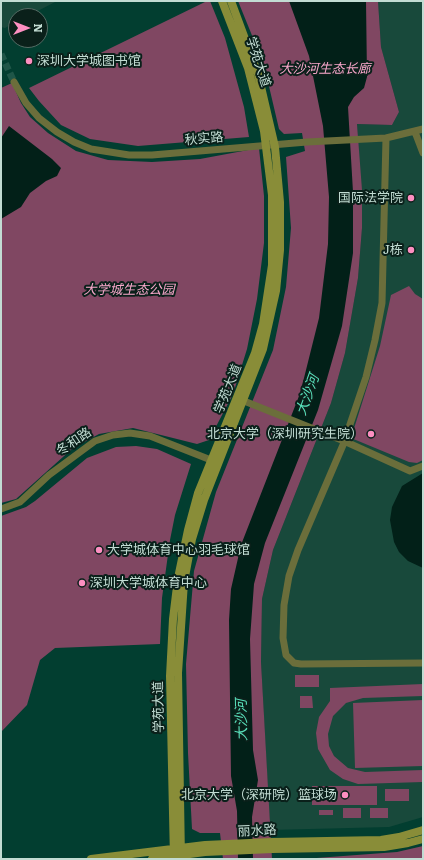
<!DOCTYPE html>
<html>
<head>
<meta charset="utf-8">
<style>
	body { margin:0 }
	#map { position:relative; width:424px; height:860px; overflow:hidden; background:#023e30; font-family:Literata,serif }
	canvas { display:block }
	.frame { position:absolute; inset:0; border:2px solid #c2dcd3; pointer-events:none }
	.north { position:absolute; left:8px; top:8px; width:40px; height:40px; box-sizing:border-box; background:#0a201a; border:1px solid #546b64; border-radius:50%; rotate:90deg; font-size:11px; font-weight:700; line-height:16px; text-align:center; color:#c2dcd3 }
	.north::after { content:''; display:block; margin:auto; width:14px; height:18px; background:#fc8fc1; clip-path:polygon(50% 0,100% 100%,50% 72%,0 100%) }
</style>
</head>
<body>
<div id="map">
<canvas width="424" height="860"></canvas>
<div class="frame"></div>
<div class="north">N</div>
</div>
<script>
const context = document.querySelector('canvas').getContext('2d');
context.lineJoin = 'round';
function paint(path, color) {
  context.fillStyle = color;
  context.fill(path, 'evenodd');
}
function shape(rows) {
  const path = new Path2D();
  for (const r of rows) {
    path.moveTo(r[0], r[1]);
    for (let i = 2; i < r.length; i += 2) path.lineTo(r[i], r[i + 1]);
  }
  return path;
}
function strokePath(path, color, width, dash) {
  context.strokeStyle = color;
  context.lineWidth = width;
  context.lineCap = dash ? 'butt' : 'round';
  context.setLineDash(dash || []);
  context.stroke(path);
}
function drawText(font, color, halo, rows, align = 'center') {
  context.font = font + ' Literata,"Noto Sans SC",serif';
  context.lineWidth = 4;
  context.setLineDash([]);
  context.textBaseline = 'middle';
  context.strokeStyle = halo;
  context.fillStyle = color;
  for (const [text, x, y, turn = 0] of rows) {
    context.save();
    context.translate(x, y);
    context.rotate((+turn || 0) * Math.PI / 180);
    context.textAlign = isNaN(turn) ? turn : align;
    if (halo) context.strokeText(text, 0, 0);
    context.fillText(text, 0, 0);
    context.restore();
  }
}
const built = shape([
	[1,1,57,1,28,16,16,16,16,22,5,28,1,27],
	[378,1,423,1,423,817,389,827,270,830,261,662,262,599,273,550,331,403,345,353,358,278,362,228,357,124,392,125,399,112,381,47]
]);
const green = shape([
	[207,1,210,1,225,38,244,107,249,137,138,146,90,139,61,125,39,101,29,88],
	[238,1,378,1,381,47,399,112,392,125,357,124,362,190,362,228,358,278,345,353,331,403,273,550,262,599,261,662,272,859,223,859,220,833,200,833,192,829,188,753,186,664,194,571,216,492,273,350,286,287,291,228,286,157,305,151,302,133,284,134,279,129,264,65],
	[12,83,21,103,30,117,48,133,76,151,108,160,152,162,200,159,259,148,264,196,264,243,257,299,247,349,233,394,209,440,197,444,133,428,99,434,73,448,16,499,1,503,1,88],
	[409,286,415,294,423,299,423,460,417,463,409,462,351,438,380,346,391,295],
	[136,446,157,449,191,464,175,515,170,540,162,598,160,644,55,648,40,660,27,705,1,732,1,516,26,507,35,501,87,458,116,447],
	[295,675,319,675,319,687,295,687],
	[423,684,423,696,363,698,346,703,333,716,328,734,329,746,334,756,348,768,365,772,423,770,423,782,358,784,343,779,330,770,318,749,316,733,319,717,330,701,330,688],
	[300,696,312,696,313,708,300,708],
	[423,700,423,766,355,768,353,703],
	[312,786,377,786,377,805,312,805],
	[385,789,409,789,409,801,385,801],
	[343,808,361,808,361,818,343,818],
	[370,808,388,808,388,818,370,818],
	[319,810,333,810,333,815,319,815],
	[423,846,423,859,303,859,397,852]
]);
const water = shape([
	[289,1,366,1,367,77,364,88,354,97,348,107,353,192,353,253,342,326,318,410,265,543,254,584,250,639,253,750,258,780,252,817,253,859,238,859,237,811,231,776,229,620,231,589,241,545,299,396,304,378,319,318,328,244,329,197,323,126,309,56],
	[9,126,52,159,61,168,57,176,46,181,30,193,21,207,1,219,1,138],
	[423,473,423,568,408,561,399,552,394,542,390,520,392,507,402,486]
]);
const streetTunnel = shape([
	[1,54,14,82]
]);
const street = shape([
	[14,82,26,103,39,118,57,132,74,142,91,149,129,155,152,155,307,142,386,138,423,129],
	[415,132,423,153],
	[386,138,382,303,375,340,366,377,343,445,298,550,289,576,284,605,283,638,286,655,294,663,301,664,423,663],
	[244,401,344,441,410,471,423,466],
	[1,509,20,502,49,475,95,441,113,435,130,433,150,436,216,462]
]);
const secondary = shape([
	[91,859,205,845,272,842,381,840,399,837,423,830],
	[152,859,205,852,272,849,384,847,408,843,423,839],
	[174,859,170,676,173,619,178,578,188,530,198,493,255,353,263,324,272,265,272,195,264,131,248,68,222,1],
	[181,859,178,673,184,582,192,539,204,500,263,349,276,291,280,250,280,202,275,147,258,74,231,1]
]);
const markers = [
	[29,61,4,"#fc8fc1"],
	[411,198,4,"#fc8fc1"],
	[411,250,4,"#fc8fc1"],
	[371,434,4,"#fc8fc1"],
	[99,550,4,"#fc8fc1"],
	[82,583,4,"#fc8fc1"],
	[345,795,4,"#fc8fc1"]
];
const poiNames = [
	["深圳大学城图书馆",37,61,"left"],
	["国际法学院",403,198],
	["J栋",403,250],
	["北京大学（深圳研究生院）",363,434],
	["大学城体育中心羽毛球馆",107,550,"left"],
	["深圳大学城体育中心",90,583,"left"],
	["北京大学（深研院）篮球场",337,795]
];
const streetNames = [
	["学苑大道",258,62,72],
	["秋实路",204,139,-5],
	["学苑大道",228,389,-68],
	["冬和路",74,442,-34],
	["学苑大道",159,707,-91],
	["丽水路",257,831,-3]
];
const parkNames = [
	["大沙河生态长廊",325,69],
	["大学城生态公园",129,290]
];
const waterNames = [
	["大沙河",308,395,-70],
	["大沙河",242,720,-91]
];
paint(built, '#18493b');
paint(green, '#804762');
paint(water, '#022018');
strokePath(streetTunnel, '#1f5648', 7, [7, 3.5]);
strokePath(street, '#6b6e3b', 7);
strokePath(secondary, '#898d38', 8);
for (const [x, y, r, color] of markers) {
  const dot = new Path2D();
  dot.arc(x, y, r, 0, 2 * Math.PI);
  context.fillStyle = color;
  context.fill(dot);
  strokePath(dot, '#0a201a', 1.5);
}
drawText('13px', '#c2dcd3', '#0a201a', poiNames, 'right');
drawText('13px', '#c2dcd3', '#0a201a', streetNames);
drawText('italic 13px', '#f8a7cb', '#0a201a', parkNames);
drawText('italic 14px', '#59e0bb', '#0a201a', waterNames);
</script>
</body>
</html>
